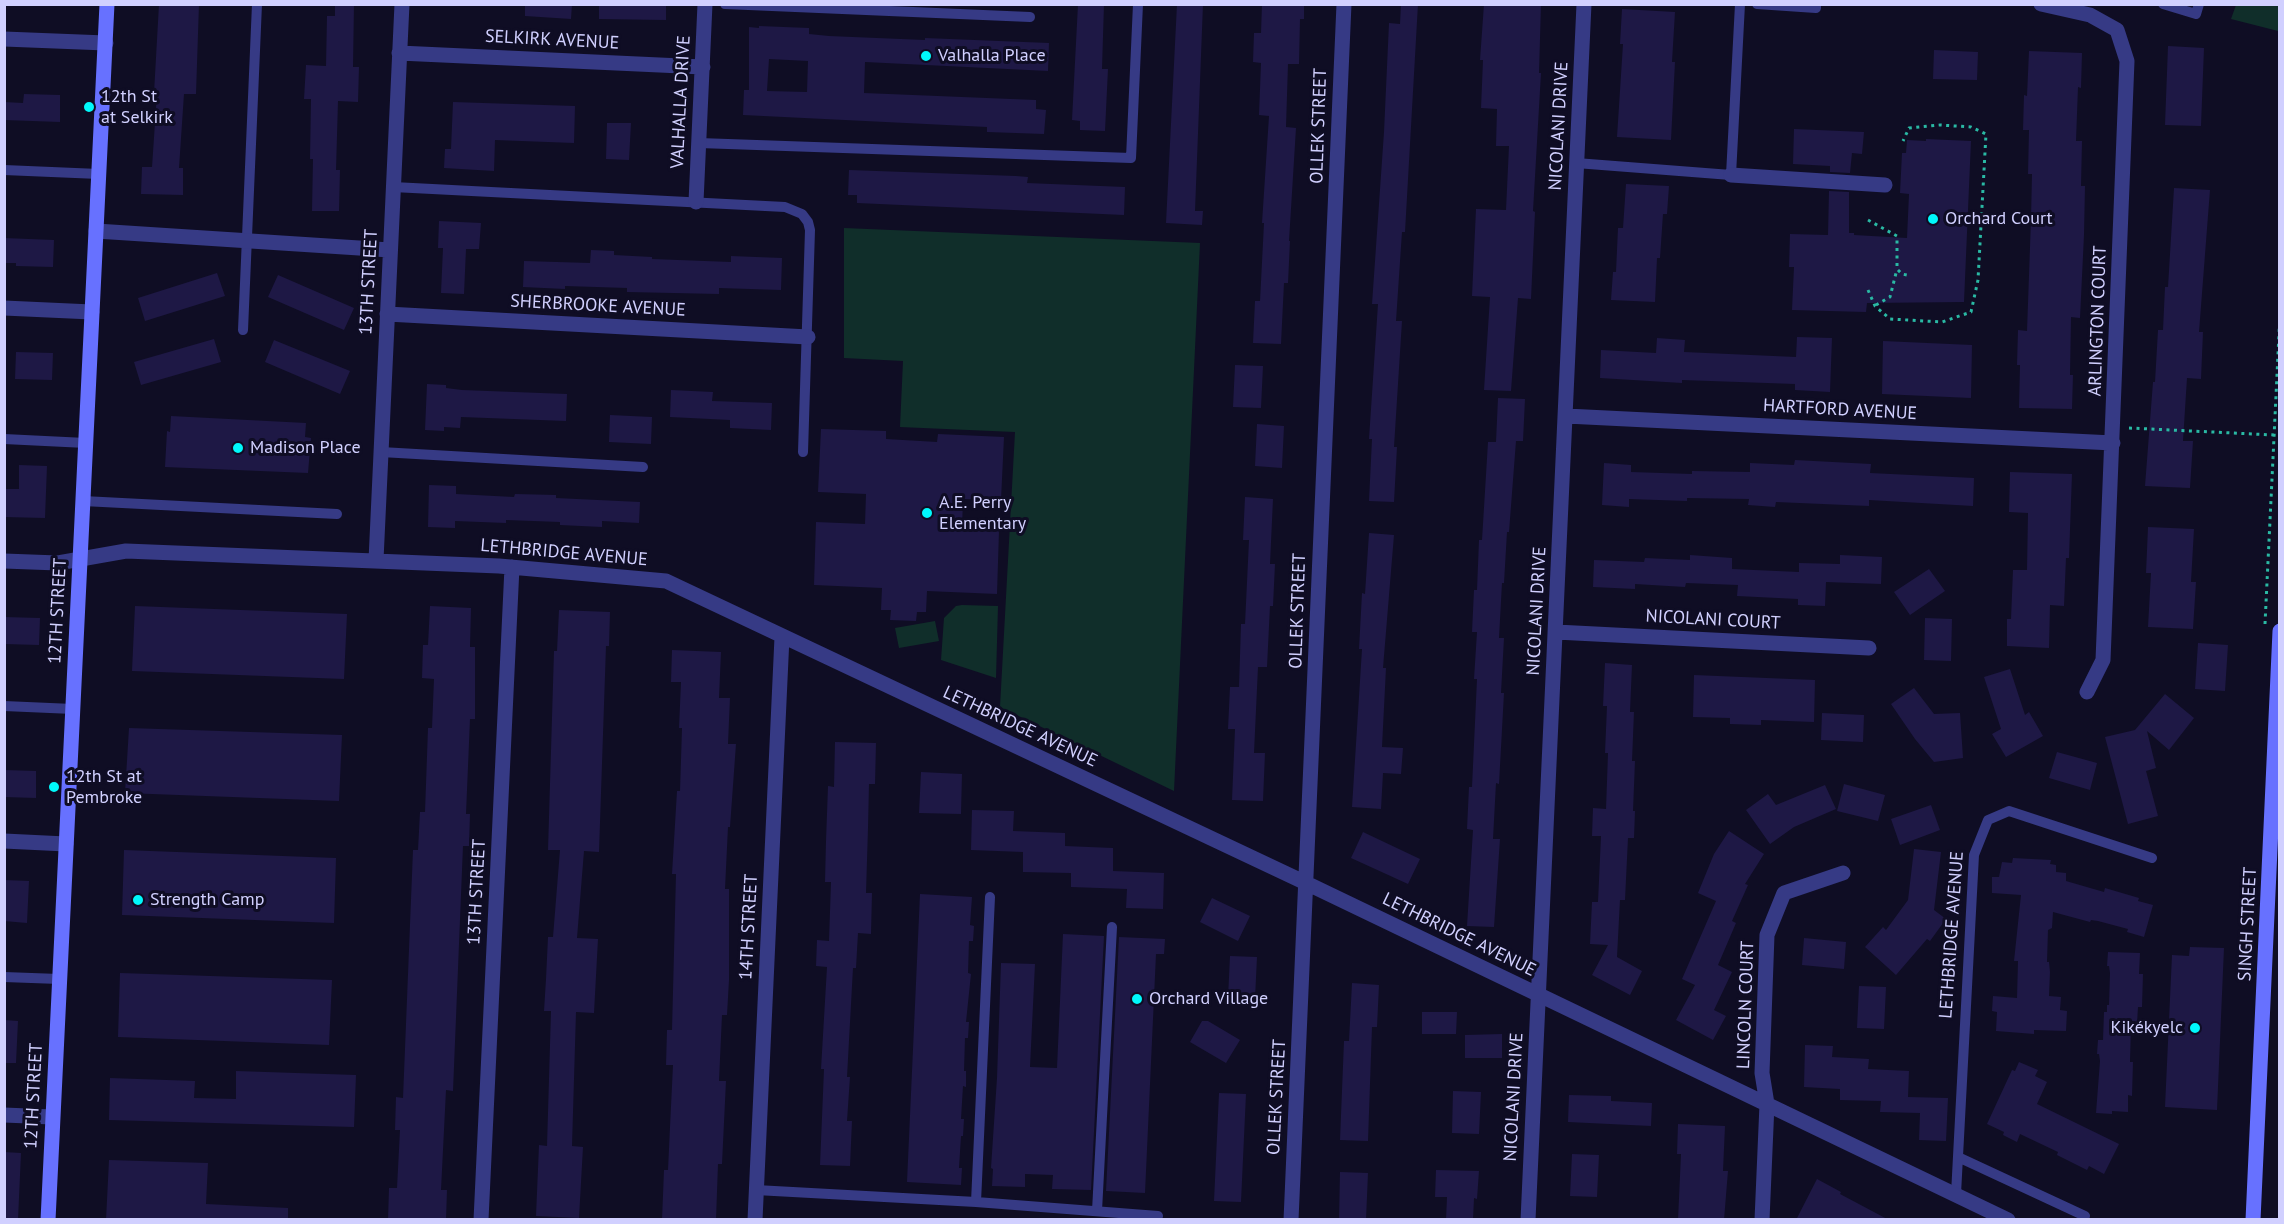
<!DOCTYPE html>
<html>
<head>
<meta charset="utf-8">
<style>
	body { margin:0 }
	#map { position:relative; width:2284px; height:1224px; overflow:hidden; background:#0f0d24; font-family:"PT Sans",sans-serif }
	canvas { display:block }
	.frame { position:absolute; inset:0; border:6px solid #d1d0ff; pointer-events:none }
</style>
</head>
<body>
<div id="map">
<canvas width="2284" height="1224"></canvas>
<div class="frame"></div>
</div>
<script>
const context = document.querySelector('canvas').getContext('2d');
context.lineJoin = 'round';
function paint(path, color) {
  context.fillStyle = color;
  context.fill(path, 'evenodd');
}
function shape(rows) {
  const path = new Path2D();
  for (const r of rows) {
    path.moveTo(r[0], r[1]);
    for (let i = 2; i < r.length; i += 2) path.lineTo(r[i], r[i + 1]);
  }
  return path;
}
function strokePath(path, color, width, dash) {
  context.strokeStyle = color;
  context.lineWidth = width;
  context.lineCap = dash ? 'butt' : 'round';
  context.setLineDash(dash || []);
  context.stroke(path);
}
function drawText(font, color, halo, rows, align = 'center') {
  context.font = font + ' "PT Sans",sans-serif';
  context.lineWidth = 6;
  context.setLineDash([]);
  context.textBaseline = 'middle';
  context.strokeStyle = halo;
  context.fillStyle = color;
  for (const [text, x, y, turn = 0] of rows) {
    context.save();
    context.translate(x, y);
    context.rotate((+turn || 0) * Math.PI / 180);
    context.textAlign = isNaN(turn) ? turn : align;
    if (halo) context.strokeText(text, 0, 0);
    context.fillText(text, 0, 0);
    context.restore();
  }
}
const green = shape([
	[2236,5,2279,5,2278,31,2231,19],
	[844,228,1200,243,1174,791,1000,707,1015,432,900,427,903,361,844,358],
	[962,605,998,606,996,678,941,660,944,618,956,606],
	[935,621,939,641,899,648,895,628]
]);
const building = shape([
	[159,4,199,4,196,94,184,94,179,168,183,168,183,195,141,194,142,167,152,167,157,93,154,93],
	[335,4,354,4,353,67,359,67,358,102,338,101,336,170,340,170,339,211,312,211,313,159,310,159,311,99,304,99,306,65,326,66,327,16,335,16],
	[525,4,572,4,571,19,525,16],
	[599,4,666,4,666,20,599,19],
	[1078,4,1104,4,1102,69,1108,69,1105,131,1080,130,1080,121,1072,120],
	[1177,4,1203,4,1195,211,1203,211,1202,225,1166,223],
	[1262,4,1304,4,1304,19,1300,19,1299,64,1288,64,1286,127,1296,128,1289,241,1290,241,1288,283,1284,283,1281,344,1253,343,1255,301,1260,301,1264,223,1262,223,1269,116,1259,115,1261,63,1253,62,1254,33,1261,33],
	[1401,4,1418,4,1405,232,1402,232,1396,321,1402,321,1394,447,1397,447,1394,502,1369,501,1372,439,1369,439,1378,304,1372,304,1384,132,1389,23,1400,24],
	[1484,4,1541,4,1539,73,1541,73,1533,211,1535,212,1531,299,1518,298,1511,391,1484,390,1490,297,1472,296,1476,209,1506,210,1509,146,1496,146,1497,109,1481,108,1483,60,1480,60],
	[1622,9,1675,12,1672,62,1675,62,1671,140,1617,137,1623,44,1620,44],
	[759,26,809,28,809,34,829,36,925,40,925,38,1049,43,1048,71,865,62,864,93,1036,100,1036,109,1046,110,1044,134,987,132,987,127,743,115,744,90,749,90,749,27,759,28],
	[769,59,808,61,807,92,767,91],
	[2168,46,2204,48,2201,126,2165,125],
	[1934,50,1978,52,1977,80,1933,79],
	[2029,51,2082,53,2081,88,2078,87,2076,141,2082,141,2081,186,2085,186,2084,235,2080,318,2071,317,2070,375,2073,375,2072,409,2019,408,2020,365,2017,365,2018,330,2027,331,2031,219,2032,174,2028,174,2029,130,2023,130,2024,95,2027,96],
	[24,94,60,95,60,122,4,120,4,102,23,103],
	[453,102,575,106,574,143,495,140,494,171,444,168,445,149,451,149],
	[607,123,631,123,629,160,606,159],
	[1794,129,1864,132,1862,154,1852,153,1850,173,1830,172,1830,166,1793,164],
	[1926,139,1971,141,1964,302,1867,303,1866,312,1792,310,1794,267,1789,267,1790,234,1828,235,1829,191,1849,192,1849,233,1854,233,1854,235,1907,238,1909,194,1900,193,1902,153,1906,153,1907,140,1926,141],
	[849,170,1016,176,1028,177,1027,183,1125,187,1124,215,857,203,857,195,848,195],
	[1626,184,1669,186,1667,214,1663,214,1660,258,1657,258,1655,302,1611,300,1613,272,1616,272,1618,228,1623,228],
	[2174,188,2210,190,2199,332,2203,332,2201,379,2187,378,2183,441,2193,441,2190,488,2145,486,2153,382,2155,382,2158,330,2163,330,2165,287,2168,287],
	[439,221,481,223,479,249,466,249,464,294,441,293,443,248,438,248],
	[4,238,54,240,53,267,16,266,16,263,4,263],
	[591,250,614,251,614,255,652,257,652,259,731,262,731,256,782,258,781,290,719,288,719,294,627,292,627,288,565,286,565,289,523,287,524,261,590,263],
	[217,273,225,296,145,321,138,298],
	[278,275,354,308,344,330,268,297],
	[1797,337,1832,338,1830,392,1795,390,1795,384,1682,380,1682,383,1600,378,1601,350,1656,353,1657,338,1685,340,1684,352,1796,357],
	[214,339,221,362,141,385,134,362],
	[274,340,350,371,340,394,265,362],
	[1883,341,1972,345,1971,398,1882,394],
	[16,352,53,353,52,380,15,379],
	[1235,365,1263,366,1261,408,1233,407],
	[427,384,446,385,446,388,462,390,567,394,566,421,461,417,460,428,444,427,444,431,425,430],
	[671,390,713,392,712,401,772,403,771,430,730,428,730,420,670,417],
	[1498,398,1525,399,1523,441,1516,441,1509,532,1507,532,1504,583,1502,583,1499,638,1504,638,1501,693,1504,693,1499,784,1496,783,1493,839,1500,839,1494,927,1467,926,1473,830,1467,829,1469,787,1472,787,1477,679,1474,679,1477,632,1472,632,1474,590,1477,590,1479,540,1482,540,1488,442,1496,442],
	[610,415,652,417,651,444,609,442],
	[171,416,306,423,305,437,311,438,308,473,165,467,167,431,170,432],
	[1257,424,1284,426,1282,468,1255,466],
	[821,429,886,431,886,439,937,442,938,434,1004,437,1001,500,963,499,962,529,999,531,997,594,927,591,926,612,917,612,916,621,890,620,891,610,881,610,882,588,814,585,816,522,865,524,866,494,818,492],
	[1795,460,1871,464,1870,473,1974,478,1973,506,1869,500,1869,506,1776,502,1775,507,1748,505,1749,499,1687,498,1687,501,1629,499,1629,507,1602,505,1604,463,1631,465,1631,472,1692,474,1692,471,1750,472,1750,463,1794,465],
	[19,465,47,466,45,518,4,517,4,489,19,489],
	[2010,472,2072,474,2069,558,2066,558,2064,606,2050,605,2049,648,2007,646,2007,619,2011,619,2013,570,2027,570,2028,513,2009,512],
	[429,485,456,486,456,494,514,497,515,494,556,495,556,498,640,502,639,523,602,521,602,527,560,525,560,522,506,520,506,523,455,521,455,528,428,527],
	[1245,497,1273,499,1270,564,1275,564,1273,606,1270,606,1267,667,1258,667,1254,753,1265,753,1263,801,1232,800,1235,729,1228,729,1230,687,1239,687,1241,624,1245,624,1249,540,1243,540],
	[2148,527,2194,529,2191,582,2196,582,2193,629,2148,627,2151,573,2146,573],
	[1369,533,1394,535,1383,668,1386,668,1382,747,1403,748,1401,774,1383,773,1381,809,1352,807,1362,649,1359,649,1362,593,1365,594],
	[1690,555,1732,558,1732,569,1799,572,1799,563,1840,564,1840,555,1882,557,1881,584,1826,582,1825,606,1798,605,1798,599,1737,596,1738,585,1686,583,1685,587,1635,584,1635,589,1593,587,1594,560,1644,562,1645,558,1690,560],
	[1929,569,1945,591,1910,615,1894,592],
	[135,606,347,614,344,679,132,671],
	[430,606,471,608,470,647,475,647,475,719,470,719,466,814,470,814,469,846,463,846,453,1091,446,1090,441,1190,447,1190,446,1220,388,1220,389,1188,397,1188,400,1130,395,1130,396,1097,403,1098,413,850,418,850,420,812,425,812,428,728,432,728,434,679,422,678,423,645,428,645],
	[559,610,610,612,609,646,606,646,599,852,584,851,577,938,598,939,594,1013,576,1012,572,1146,583,1147,579,1218,536,1216,539,1145,547,1146,551,1011,544,1011,546,979,548,937,553,937,560,850,548,850,554,651,557,651],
	[4,617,40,618,39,645,4,644],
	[1925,618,1952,619,1951,661,1924,660],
	[2198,643,2228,645,2225,691,2195,689],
	[672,650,721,652,719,698,730,698,728,744,736,744,730,827,728,827,725,889,729,889,729,980,727,1015,722,1015,719,1081,726,1081,722,1164,718,1164,716,1220,662,1220,664,1170,668,1170,670,1127,673,1065,666,1065,667,1030,672,1030,676,874,672,874,677,791,680,791,682,728,679,728,681,682,671,682],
	[1605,663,1632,665,1630,712,1634,712,1632,761,1635,761,1633,811,1635,811,1634,838,1628,838,1625,900,1620,900,1617,957,1642,971,1630,995,1592,975,1608,945,1590,944,1592,902,1598,902,1601,836,1592,836,1593,808,1606,809,1608,753,1605,753,1607,706,1603,706],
	[2010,669,2025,715,2029,712,2043,736,2006,757,1992,734,2001,729,1984,677],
	[1694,675,1815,680,1814,722,1761,720,1761,725,1730,724,1730,718,1693,717],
	[1914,688,1934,714,1960,713,1963,758,1934,762,1915,739,1891,704],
	[2165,694,2194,718,2169,750,2147,731,2156,768,2146,771,2158,816,2128,824,2105,737,2135,730],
	[1822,713,1864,715,1863,742,1821,740],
	[129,728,342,735,339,801,125,793],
	[835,742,876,743,875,784,869,784,868,828,866,893,872,893,871,934,858,933,856,968,853,968,847,1077,850,1077,847,1121,852,1121,850,1166,820,1165,824,1069,821,1069,827,967,816,966,817,940,829,941,831,882,825,882,826,841,828,786,834,787],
	[2057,752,2097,763,2090,790,2049,778],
	[4,770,36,771,36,798,4,797],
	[921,772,962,774,961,814,919,813],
	[1844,784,1885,795,1878,821,1837,811],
	[1825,785,1836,809,1794,827,1770,844,1746,810,1768,794,1776,805],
	[1931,805,1940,830,1900,845,1891,819],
	[972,810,1014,811,1013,831,1065,833,1065,846,1113,848,1113,871,1164,873,1163,909,1126,908,1127,889,1071,887,1071,873,1023,872,1023,852,971,850],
	[1729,831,1764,854,1745,884,1748,885,1732,921,1736,923,1718,965,1732,972,1714,1010,1726,1016,1713,1040,1676,1020,1695,985,1682,979,1716,901,1698,893,1714,854],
	[1363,832,1420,859,1408,884,1351,858],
	[1914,849,1941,852,1934,910,1946,919,1930,941,1927,939,1896,975,1865,947,1883,927,1886,930,1908,900],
	[124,850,336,858,334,923,122,915],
	[2013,858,2051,860,2050,864,2056,865,2056,872,2066,873,2066,881,2104,892,2105,888,2139,898,2138,901,2153,905,2144,937,2127,932,2128,929,2098,921,2091,920,2090,922,2053,912,2052,928,2048,930,2047,962,2049,962,2050,972,2049,996,2061,997,2060,1010,2067,1011,2066,1031,2034,1030,2034,1034,1996,1031,1997,1012,1992,1011,1993,996,2017,998,2018,961,2014,961,2021,895,1992,893,1992,877,1999,877,2002,862,2012,863],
	[4,880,29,881,27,923,4,921],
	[920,894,972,897,970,925,974,926,973,941,969,941,968,973,971,974,966,1022,969,1022,968,1038,965,1038,964,1071,966,1071,966,1087,963,1086,961,1119,964,1119,963,1136,961,1136,959,1168,962,1168,961,1185,907,1182],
	[1212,898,1250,916,1238,941,1200,922],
	[1063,934,1104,936,1091,1190,1052,1189,1053,1175,1025,1174,1025,1187,992,1186,993,1169,991,1168,997,1078,1001,963,1035,964,1030,1067,1057,1068],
	[1119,937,1165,939,1164,954,1156,954,1145,1193,1106,1191],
	[1804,938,1846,942,1844,969,1802,965],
	[2190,947,2224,948,2217,1110,2165,1107,2172,955,2189,956],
	[2108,952,2140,953,2139,974,2143,974,2142,1007,2138,1007,2137,1024,2131,1024,2130,1062,2133,1062,2132,1096,2128,1095,2128,1112,2112,1111,2112,1114,2096,1113,2100,1061,2099,1054,2097,1054,2098,1040,2103,1040,2104,1012,2107,1012,2107,1005,2109,1005,2110,973,2109,966,2107,966],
	[1230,956,1257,957,1255,999,1228,998],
	[120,973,332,980,329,1045,118,1037],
	[1352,983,1379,985,1377,1027,1372,1027,1368,1141,1340,1140,1344,1041,1349,1041],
	[1859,986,1886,987,1884,1029,1857,1028],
	[1422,1012,1457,1012,1456,1034,1422,1034],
	[4,1020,18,1021,16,1063,4,1063],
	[1202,1021,1208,1021,1240,1040,1226,1063,1190,1042],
	[1502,1034,1502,1058,1465,1058,1465,1035],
	[1805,1045,1833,1046,1832,1057,1869,1059,1868,1069,1909,1071,1908,1097,1948,1098,1946,1141,1919,1140,1920,1113,1880,1112,1881,1101,1840,1100,1840,1089,1804,1087],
	[2019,1062,2038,1070,2035,1076,2047,1082,2037,1104,2119,1144,2104,1174,2089,1166,2087,1170,2057,1155,2058,1152,2020,1134,2017,1142,2003,1135,2004,1132,1987,1124,2012,1070,2015,1071],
	[236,1071,356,1075,354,1127,109,1120,110,1078,195,1081,194,1098,236,1099],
	[1453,1091,1481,1092,1479,1134,1452,1133],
	[1219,1093,1246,1094,1241,1202,1214,1201],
	[1569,1095,1611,1096,1611,1101,1652,1103,1651,1126,1568,1122],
	[1678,1124,1725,1126,1723,1171,1728,1171,1724,1220,1678,1220,1681,1154,1677,1154],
	[4,1152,21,1153,18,1220,4,1220],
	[1572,1154,1599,1155,1597,1197,1570,1196],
	[109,1160,208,1163,206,1204,288,1208,288,1220,106,1220],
	[1436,1170,1479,1171,1477,1199,1474,1198,1473,1220,1446,1220,1447,1197,1435,1197],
	[1340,1172,1368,1173,1366,1220,1339,1220],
	[1817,1179,1841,1192,1840,1194,1889,1220,1796,1220]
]);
const path = shape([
	[1868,220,1897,236,1897,269,1902,274,1907,275],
	[1868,290,1875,306,1890,319,1942,322,1971,312,1978,280,1986,134,1971,127,1940,125,1909,128,1903,141],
	[1876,305,1890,297,1897,269],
	[2129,428,2274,435],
	[2265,624,2280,313]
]);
const lane = shape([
	[725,4,1030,17],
	[1757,4,1816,8,1816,4],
	[2163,4,2196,14,2199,4],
	[699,143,1131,158,1138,4],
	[1576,163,1731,175,1740,4],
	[4,170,99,174],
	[393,187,785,207,802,214,808,222,810,230,803,452],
	[243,330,257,4],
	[4,439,86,443],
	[381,452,643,467],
	[83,501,337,514],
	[4,706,73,709],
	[4,977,59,979],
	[1958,1157,2085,1216],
	[756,1190,976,1202,1158,1216],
	[1956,1194,1974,855,1988,820,2009,811,2152,858],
	[976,1202,990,897],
	[1097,1211,1112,927]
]);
const street = shape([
	[2041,4,2090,15,2117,30,2127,61,2103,660,2087,692],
	[4,39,106,43],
	[399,53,703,67],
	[1731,175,1885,185],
	[696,202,705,4],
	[96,231,390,250],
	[4,308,92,312],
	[387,314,808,337],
	[1566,416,2113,443],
	[376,560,402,4],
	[4,561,58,563,126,551,499,566,666,581,1306,883,2008,1220],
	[1556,632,1869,648],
	[4,841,66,844],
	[4,1115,52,1117],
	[481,1220,512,567],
	[755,1220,782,637],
	[1291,1220,1344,4],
	[1528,1220,1584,4],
	[1762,1220,1767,1104,1762,1073,1767,935,1784,893,1843,873]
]);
const secondary = shape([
	[48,1220,107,4],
	[2253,1220,2280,631]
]);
const markers = [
	[926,56,6,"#00f8fb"],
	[89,107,6,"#00f8fb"],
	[1933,219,6,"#00f8fb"],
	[238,448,6,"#00f8fb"],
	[927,513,6,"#00f8fb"],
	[54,787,6,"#00f8fb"],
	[138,900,6,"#00f8fb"],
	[1137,999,6,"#00f8fb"],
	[2195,1028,6,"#00f8fb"]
];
const streetNames = [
	["SELKIRK AVENUE",552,40,3],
	["VALHALLA DRIVE",681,102,-87],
	["OLLEK STREET",1319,126,-88],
	["NICOLANI DRIVE",1559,126,-87],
	["13TH STREET",369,282,-87],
	["SHERBROOKE AVENUE",598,306,3],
	["ARLINGTON COURT",2098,321,-88],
	["HARTFORD AVENUE",1840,410,3],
	["LETHBRIDGE AVENUE",564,553,5],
	["12TH STREET",58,611,-87],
	["OLLEK STREET",1298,611,-88],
	["NICOLANI DRIVE",1537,611,-87],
	["NICOLANI COURT",1713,620,3],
	["LETHBRIDGE AVENUE",1020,727,25],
	["13TH STREET",477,892,-87],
	["SINGH STREET",2248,924,-87],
	["14TH STREET",749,927,-87],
	["LETHBRIDGE AVENUE",1459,935,26],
	["LETHBRIDGE AVENUE",1952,935,-86],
	["LINCOLN COURT",1746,1005,-88],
	["12TH STREET",34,1096,-87],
	["OLLEK STREET",1277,1097,-87],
	["NICOLANI DRIVE",1514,1097,-87]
];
const poiNames = [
	["Valhalla Place",938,56],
	["12th St",101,97],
	["at Selkirk",101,118],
	["Orchard Court",1945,219],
	["Madison Place",250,448],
	["A.E. Perry",939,503],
	["Elementary",939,524],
	["12th St at",66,777],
	["Pembroke",66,798],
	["Strength Camp",150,900],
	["Orchard Village",1149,999],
	["Kikékyelc",2183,1028,"right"]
];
paint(green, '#102e2a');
paint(building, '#1e1845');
strokePath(path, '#2ab9a4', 3, [3, 4.5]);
strokePath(lane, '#363a85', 10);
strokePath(street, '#363a85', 15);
strokePath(secondary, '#6771ff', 15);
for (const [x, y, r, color] of markers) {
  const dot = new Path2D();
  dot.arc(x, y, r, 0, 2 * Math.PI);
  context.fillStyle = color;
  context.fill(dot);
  strokePath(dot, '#0f0d24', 2);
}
drawText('18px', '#d1d0ff', '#0f0d24', streetNames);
drawText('18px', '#d1d0ff', '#0f0d24', poiNames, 'left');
</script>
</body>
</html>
